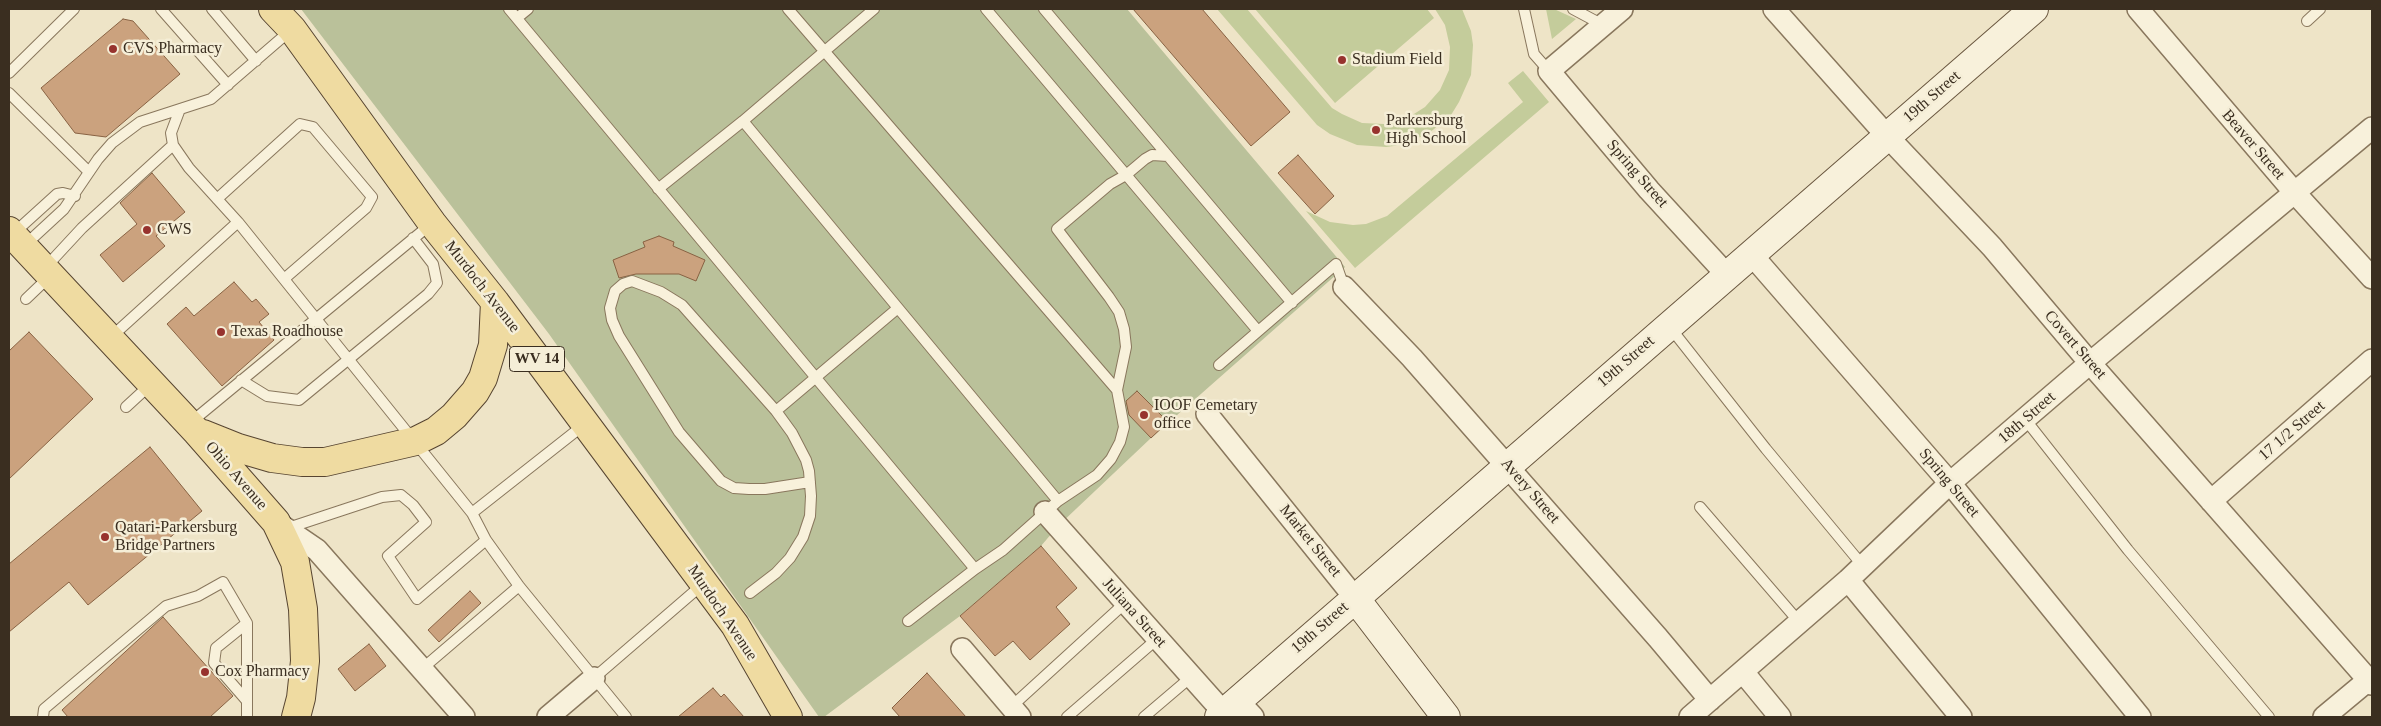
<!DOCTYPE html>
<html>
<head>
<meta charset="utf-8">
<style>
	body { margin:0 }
	#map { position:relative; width:2381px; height:726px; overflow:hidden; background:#eee4c7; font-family:"Times New Roman",serif }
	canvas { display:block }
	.frame { position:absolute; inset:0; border:10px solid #3a2e20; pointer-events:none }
</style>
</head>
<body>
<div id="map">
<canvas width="2381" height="726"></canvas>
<div class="frame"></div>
</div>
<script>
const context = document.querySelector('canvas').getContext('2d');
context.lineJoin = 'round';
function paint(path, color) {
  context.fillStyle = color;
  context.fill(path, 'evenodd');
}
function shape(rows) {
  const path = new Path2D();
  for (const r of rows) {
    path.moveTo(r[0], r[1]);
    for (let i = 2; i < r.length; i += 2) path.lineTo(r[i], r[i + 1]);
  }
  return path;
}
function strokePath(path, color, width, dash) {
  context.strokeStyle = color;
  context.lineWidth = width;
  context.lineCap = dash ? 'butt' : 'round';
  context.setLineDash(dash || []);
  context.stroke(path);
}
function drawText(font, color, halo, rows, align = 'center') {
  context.font = font + ' "Times New Roman",serif';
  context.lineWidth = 5;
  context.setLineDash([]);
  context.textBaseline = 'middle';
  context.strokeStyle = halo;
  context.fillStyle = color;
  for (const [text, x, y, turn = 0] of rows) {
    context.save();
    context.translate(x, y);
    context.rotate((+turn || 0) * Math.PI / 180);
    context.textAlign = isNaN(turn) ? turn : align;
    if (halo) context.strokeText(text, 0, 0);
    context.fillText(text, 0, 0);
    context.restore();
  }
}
const green = shape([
	[1217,9,1247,9,1332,108,1342,114,1362,123,1384,124,1406,119,1425,107,1440,90,1449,70,1450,47,1445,25,1435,9,1462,9,1471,31,1473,45,1471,75,1459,102,1451,115,1428,134,1401,145,1386,147,1357,145,1330,134,1317,125],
	[1255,9,1427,9,1434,18,1335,103],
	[1546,9,1554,9,1576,19,1552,39],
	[1523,71,1549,102,1355,268,1306,211,1330,222,1353,225,1366,224,1387,216,1523,102,1508,83]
]);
const cemetery = shape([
	[301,9,1127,9,1345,267,1151,438,1058,526,1041,546,960,616,824,717,819,717,549,334]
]);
const building = shape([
	[1133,9,1202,9,1290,112,1251,146,1133,9],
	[123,19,133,21,180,74,106,137,75,133,41,88,123,19],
	[1298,155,1334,196,1315,214,1278,173,1298,155],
	[152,173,185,212,156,236,165,246,123,282,100,255,137,224,120,203,152,173],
	[659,236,674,242,673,246,705,260,696,281,679,274,636,274,619,278,613,260,645,247,643,242,659,236],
	[234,282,252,302,256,299,269,314,259,322,274,340,222,386,167,324,186,307,194,316,234,282],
	[29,332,93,399,9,479,9,351,29,332],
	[1137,391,1168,422,1151,438,1129,415,1126,401,1137,391],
	[150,447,202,511,88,605,69,582,9,632,9,564,150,447],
	[1041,546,1077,588,1056,607,1070,624,1030,660,1013,641,995,656,960,616,1041,546],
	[470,591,481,603,439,642,428,630,470,591],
	[163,617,233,696,210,717,68,717,62,710,163,617],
	[369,644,386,666,355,691,338,669,369,644],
	[927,673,966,717,900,717,892,708,927,673],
	[713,688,721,697,724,694,744,717,678,717,713,688]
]);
const lane = shape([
	[161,9,228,85],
	[212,9,256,61],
	[509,9,975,569],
	[788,9,1117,390],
	[986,9,1258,331],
	[1044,9,1292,303],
	[1524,9,1534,54,1549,71],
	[1573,9,1603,25],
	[517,18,528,9],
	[2307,21,2320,9],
	[9,73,74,9],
	[9,93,89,172],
	[180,109,171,133,173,145,189,168,238,222],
	[743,121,1058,501],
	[658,189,743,121,874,9],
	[217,199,300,124,313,127,372,197,366,208,284,279],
	[14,233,57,194,63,193,75,196],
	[25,245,64,209,98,159,112,143,140,122,211,99,291,30],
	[44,269,82,228,173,145],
	[26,299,49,277],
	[1669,326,1766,449,1863,566],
	[110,338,238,222,472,513],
	[1219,365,1336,264,1344,287],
	[241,380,267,396,299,400,428,294,437,283,433,264,413,238],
	[126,407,151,384],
	[776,411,898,308],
	[2025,419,2128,550,2269,717],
	[190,423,431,224],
	[585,424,472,513,486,540,519,586,626,717],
	[1700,507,1800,623],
	[288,528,382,497,401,495,413,505,426,522,388,556,417,599,486,540],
	[750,593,776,573,790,558,803,537,810,516,811,496,809,471,806,460,792,433,776,411,682,305,661,292,632,281,623,284,615,291,610,308,612,320,619,336,679,432,721,481,734,488,749,489,765,489,810,482],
	[908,621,975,569,1003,550,1058,501,1097,475,1111,459,1120,442,1124,427,1117,390,1126,347,1124,329,1119,312,1109,297,1057,229,1110,184,1126,175,1145,159,1152,155,1168,156],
	[423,668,519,586],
	[594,678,703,584],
	[247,701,214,663,216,648,247,623],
	[1011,707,1125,603],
	[43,717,44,709,166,606,198,596,223,582,247,623,247,717],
	[1067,717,1157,639],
	[1144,717,1191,677]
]);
const street = shape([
	[1622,9,1549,71,1649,190,1727,275],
	[1774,9,1887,136,1992,247,2090,363,2372,684],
	[2138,9,2295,193,2372,278],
	[1751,254,1950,483,2140,717],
	[1344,287,1412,358,1658,638,1710,700],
	[1207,414,1355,598],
	[2211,501,2372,360],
	[1045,512,1224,713],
	[276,522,317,550,464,717],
	[1848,580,1961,717],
	[962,649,1020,717],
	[1743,672,1780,717],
	[1238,701,1253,717],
	[548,717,594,678],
	[1690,717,1848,580,1950,483,2090,363,2372,128],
	[2324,717,2372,677]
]);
const secondary = shape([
	[1355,598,1446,717],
	[1219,717,2034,9]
]);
const primary = shape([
	[273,9,292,29,432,223,495,302,735,625,788,717],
	[9,231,197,432,276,522,295,562,303,609,305,661,301,698,296,717],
	[203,434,238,448,272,458,302,462,325,462,416,441,436,431,454,416,475,392,483,378,493,345,495,302]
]);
const markers = [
	[113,49,5,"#97332e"],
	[1342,60,5,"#97332e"],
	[1376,130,5,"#97332e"],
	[147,230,5,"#97332e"],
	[221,332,5,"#97332e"],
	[1144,415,5,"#97332e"],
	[105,537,5,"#97332e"],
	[205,672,5,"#97332e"]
];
const shields = [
	[537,359,55]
];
const shieldNames = [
	["WV 14",537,359]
];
const poiNames = [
	["CVS Pharmacy",123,49],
	["Stadium Field",1352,60],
	["Parkersburg",1386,121],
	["High School",1386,139],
	["CWS",157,230],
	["Texas Roadhouse",231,332],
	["IOOF Cemetary",1154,406],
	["office",1154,424],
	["Qatari-Parkersburg",115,528],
	["Bridge Partners",115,546],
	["Cox Pharmacy",215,672]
];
const streetNames = [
	["19th Street",1932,97,-41],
	["Beaver Street",2253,145,49],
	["Spring Street",1637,174,49],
	["Murdoch Avenue",482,287,52],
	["Covert Street",2075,345,49],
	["19th Street",1626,362,-41],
	["18th Street",2027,418,-41],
	["17 1/2 Street",2292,431,-41],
	["Ohio Avenue",236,476,49],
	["Spring Street",1949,483,50],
	["Avery Street",1530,491,49],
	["Market Street",1310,541,51],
	["Murdoch Avenue",722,613,56],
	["Juliana Street",1134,613,48],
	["19th Street",1320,628,-41]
];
paint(green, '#c4cc9b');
paint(cemetery, '#bac19a');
paint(building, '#cba27e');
strokePath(building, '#886243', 1);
strokePath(lane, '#89775d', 12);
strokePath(street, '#89775d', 24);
strokePath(secondary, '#6b5840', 30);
strokePath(primary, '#574531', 30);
strokePath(lane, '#f8f1db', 10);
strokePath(street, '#f8f1db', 21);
strokePath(secondary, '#f8f1db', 28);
strokePath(primary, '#efdba1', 28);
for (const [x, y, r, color] of markers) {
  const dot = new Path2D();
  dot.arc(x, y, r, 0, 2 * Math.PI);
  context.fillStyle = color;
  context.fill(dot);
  strokePath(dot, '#f5eed7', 2);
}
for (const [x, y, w] of shields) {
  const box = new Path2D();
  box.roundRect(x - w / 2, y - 12.5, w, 25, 4);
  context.fillStyle = '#f5eed7';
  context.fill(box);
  strokePath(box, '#3a2e20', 1);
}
drawText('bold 15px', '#3a2e20', null, shieldNames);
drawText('16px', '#3a2e20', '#f5eed7', poiNames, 'left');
drawText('16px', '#3a2e20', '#f5eed7', streetNames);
</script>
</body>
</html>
